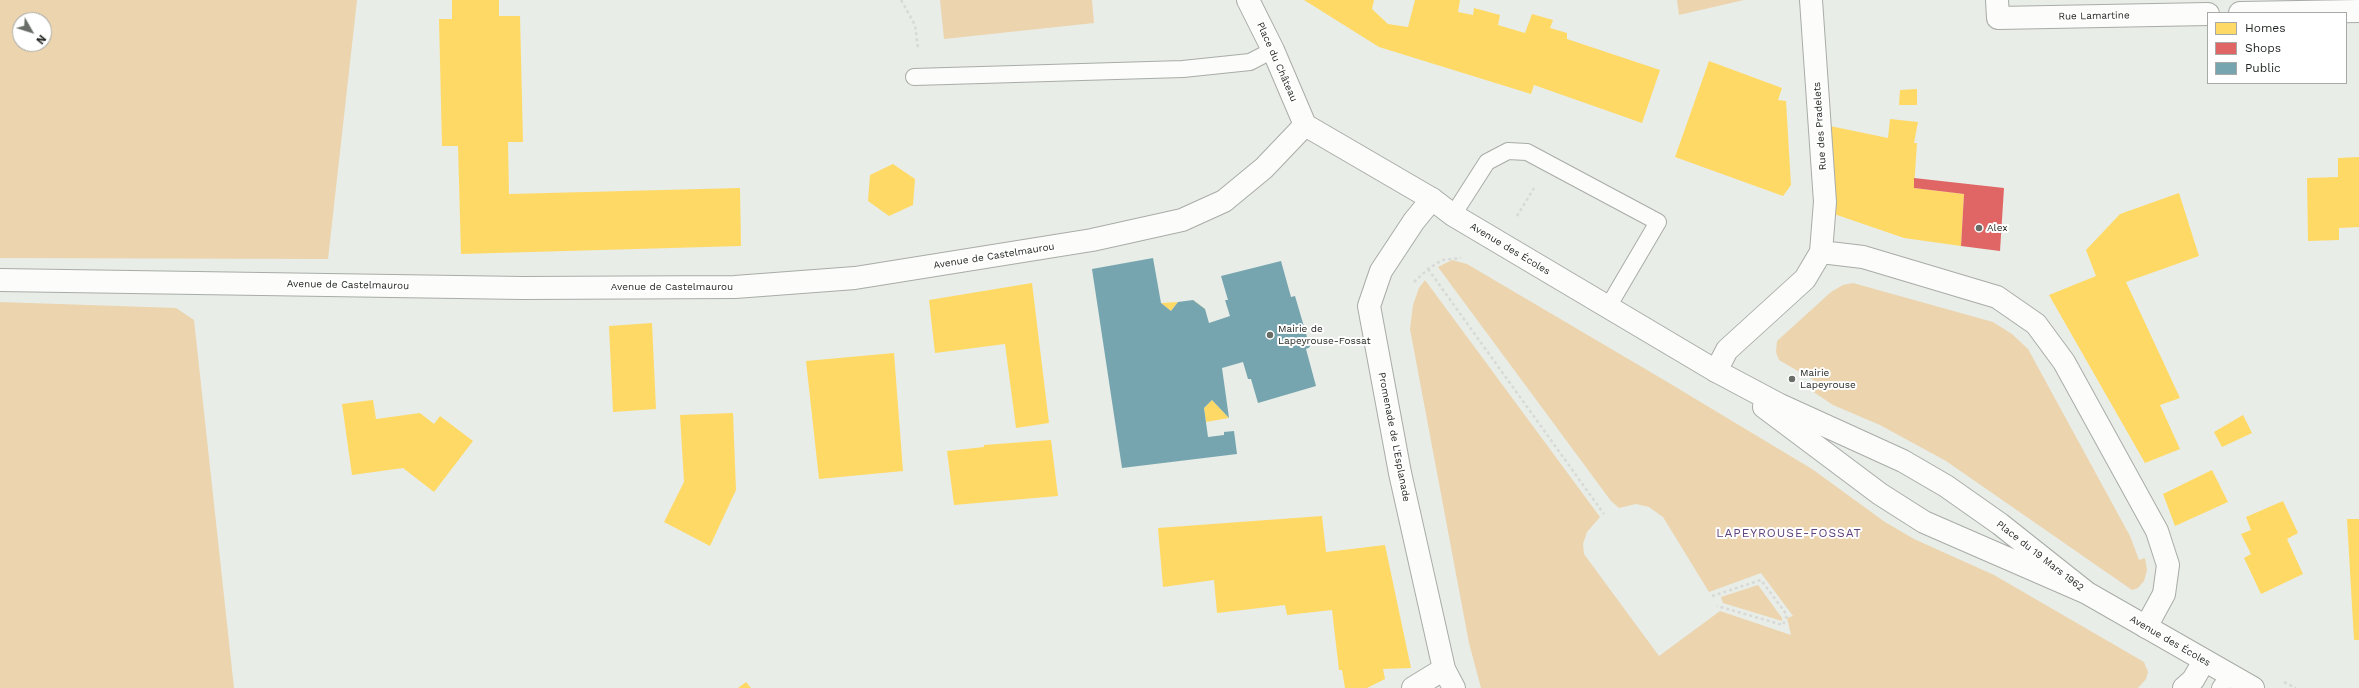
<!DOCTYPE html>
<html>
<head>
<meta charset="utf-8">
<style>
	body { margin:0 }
	#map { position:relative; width:2359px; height:688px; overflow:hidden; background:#e8ede7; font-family:"Work Sans",sans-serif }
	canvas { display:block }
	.legend { position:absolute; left:2207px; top:12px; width:140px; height:72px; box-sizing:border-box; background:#fff; border:1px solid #a7a9a7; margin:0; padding:5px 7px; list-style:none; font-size:12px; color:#242824 }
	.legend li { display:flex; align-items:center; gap:8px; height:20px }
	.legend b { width:20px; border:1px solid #a7a9a7 }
	.north { position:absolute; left:12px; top:12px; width:40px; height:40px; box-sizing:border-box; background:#fff; border:1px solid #a7a9a7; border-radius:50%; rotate:129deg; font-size:11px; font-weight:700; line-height:16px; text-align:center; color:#242824 }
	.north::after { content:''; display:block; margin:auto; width:14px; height:18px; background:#696d68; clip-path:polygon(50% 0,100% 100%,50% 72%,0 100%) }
</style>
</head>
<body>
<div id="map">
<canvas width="2359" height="688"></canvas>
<ul class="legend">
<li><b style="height:11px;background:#ffd966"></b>Homes</li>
<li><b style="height:11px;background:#e06666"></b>Shops</li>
<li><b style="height:11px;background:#76a5af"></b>Public</li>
</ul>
<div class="north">N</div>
</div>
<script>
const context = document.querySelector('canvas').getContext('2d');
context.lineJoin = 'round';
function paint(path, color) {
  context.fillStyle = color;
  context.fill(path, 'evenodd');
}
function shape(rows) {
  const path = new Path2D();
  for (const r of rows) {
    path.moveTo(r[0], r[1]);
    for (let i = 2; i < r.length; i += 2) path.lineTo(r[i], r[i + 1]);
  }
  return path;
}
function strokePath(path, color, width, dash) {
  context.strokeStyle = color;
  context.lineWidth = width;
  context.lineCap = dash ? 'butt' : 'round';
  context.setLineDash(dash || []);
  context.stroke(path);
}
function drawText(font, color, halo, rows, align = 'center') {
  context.font = font + ' "Work Sans",sans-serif';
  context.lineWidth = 4;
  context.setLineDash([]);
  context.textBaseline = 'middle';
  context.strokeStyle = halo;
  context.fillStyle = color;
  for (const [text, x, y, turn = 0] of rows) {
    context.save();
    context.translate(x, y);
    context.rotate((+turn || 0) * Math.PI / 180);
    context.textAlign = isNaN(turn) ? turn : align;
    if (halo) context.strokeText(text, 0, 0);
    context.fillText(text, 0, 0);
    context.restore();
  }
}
const green = shape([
	[0,0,357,0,328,259,0,258],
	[20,20,44,20,44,44,20,44],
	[940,0,1092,0,1094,23,944,39],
	[1677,0,1744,0,1679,15],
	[1452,260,1467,264,1664,380,1812,469,1885,522,1914,539,1994,575,2144,662,2148,672,2146,679,2138,688,1481,688,1469,643,1410,329,1413,305,1419,288,1425,280,1600,517,1587,532,1583,544,1584,554,1659,656,1720,611,1791,635,1787,618,1793,616,1761,573,1709,592,1663,517,1649,507,1636,504,1619,508,1611,501,1438,267],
	[1853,283,1993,322,2012,334,2028,349,2130,536,2139,560,2145,558,2147,570,2144,581,2138,588,2132,590,1946,461,1880,425,1833,405,1809,389,1815,381,1779,360,1776,352,1777,341,1831,292,1843,285],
	[0,302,176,308,194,320,234,688,0,688],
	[1758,585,1782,618,1782,621,1723,603,1721,597]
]);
const homes = shape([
	[452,0,499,0,499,16,520,16,523,142,508,142,509,194,740,188,741,246,461,254,458,146,442,146,439,19,452,19],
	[1304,0,1374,0,1372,9,1388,24,1408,27,1415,0,1460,0,1458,12,1473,15,1474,8,1500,15,1498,25,1525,33,1532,14,1553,20,1550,28,1567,33,1567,39,1660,70,1642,123,1534,85,1531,94,1379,47],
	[1709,61,1782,88,1778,100,1786,101,1791,185,1783,196,1675,157],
	[1917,89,1917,105,1899,105,1900,90],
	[1890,119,1918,122,1914,143,1917,143,1914,188,1964,194,1961,246,1904,238,1834,214,1825,125,1888,138],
	[2359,157,2359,227,2339,228,2339,240,2308,241,2307,178,2338,177,2338,158],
	[893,164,915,179,913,205,889,216,868,201,870,175],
	[2179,193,2199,256,2126,282,2180,398,2160,405,2180,449,2145,463,2049,295,2096,276,2086,250,2120,214],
	[1032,283,1049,423,1016,428,1005,344,935,353,929,300],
	[1193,300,1205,309,1202,322],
	[1178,302,1171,311,1161,303],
	[652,323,656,409,613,412,609,326],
	[894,353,903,471,819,479,806,361],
	[373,400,376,419,420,413,434,424,440,416,473,441,434,492,403,468,352,475,342,404],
	[1212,400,1229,418,1206,422,1204,408],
	[733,413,736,490,710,546,664,522,684,482,680,415],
	[2243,415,2252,433,2222,447,2214,432],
	[1051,440,1058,496,954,505,947,451,984,447,984,445],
	[2212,470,2228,502,2175,526,2163,494],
	[2283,501,2298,533,2287,539,2303,574,2261,594,2244,558,2251,554,2241,534,2251,530,2246,517],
	[1322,516,1326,552,1385,545,1411,668,1383,669,1385,679,1367,688,1345,688,1342,670,1339,670,1332,610,1287,615,1285,605,1217,613,1214,580,1163,587,1158,528],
	[2347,519,2359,519,2359,640,2354,640],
	[746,682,751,688,738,688]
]);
const shops = shape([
	[1914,178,2004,188,2000,251,1961,246,1964,194,1914,188]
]);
const public = shape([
	[1153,258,1161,303,1171,311,1178,302,1193,300,1205,309,1209,323,1230,316,1225,300,1228,300,1221,276,1281,261,1291,297,1295,296,1310,347,1306,349,1316,386,1258,403,1251,379,1248,379,1243,362,1222,368,1229,418,1212,400,1204,408,1208,437,1224,435,1224,432,1234,431,1237,454,1122,468,1092,269]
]);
const path = shape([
	[901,0,915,25,918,48],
	[1517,216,1534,188],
	[1428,269,1604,514],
	[1414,282,1428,269,1442,260,1461,258],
	[1712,596,1761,580,1787,615,1783,625,1717,606],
	[2284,682,2296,688]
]);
const service = shape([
	[914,77,1183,69,1250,62,1273,50],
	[1453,215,1487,162,1508,151,1527,152,1658,222,1608,307],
	[2220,688,2229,675]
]);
const minor = shape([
	[1997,0,1998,18,2208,14],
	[2240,13,2359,11],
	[1432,199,1414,221,1381,271,1369,306,1400,473,1444,669,1454,688],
	[1821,252,1863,257,1997,297,2036,324,2064,362,2157,531,2168,565,2164,594,2146,627],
	[1716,371,1727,350,1805,279,1821,252,1825,202,1811,0],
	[1413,688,1444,669],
	[2184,688,2193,680,2204,661]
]);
const tertiary = shape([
	[1248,0,1273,50,1305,125],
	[1305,125,1432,199,1453,215,1716,371,1780,405,1903,461,1946,486,2000,524,2087,593],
	[0,280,523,288,735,287,855,278,1092,240,1182,220,1224,201,1264,168,1305,125],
	[1764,407,1880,494,1924,522,2087,593,2253,688]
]);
const markers = [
	[1979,228,4,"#696d68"],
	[1270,335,4,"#696d68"],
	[1792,379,4,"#696d68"]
];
const streetNames = [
	["Rue Lamartine",2094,16,-1],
	["Place du Château",1277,62,66],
	["Rue des Pradelets",1820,126,-94],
	["Avenue des Écoles",1510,249,31],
	["Avenue de Castelmaurou",994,256,-9],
	["Avenue de Castelmaurou",348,285,1],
	["Avenue de Castelmaurou",672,287],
	["Promenade de L'Esplanade",1394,437,79],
	["Place du 19 Mars 1962",2040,556,38],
	["Avenue des Écoles",2170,641,30]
];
const poiNames = [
	["Alex",1987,228],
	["Mairie de",1278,329],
	["Lapeyrouse-Fossat",1278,341],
	["Mairie",1800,373],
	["Lapeyrouse",1800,385]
];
const quarterNames = [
	["LAPEYROUSE-FOSSAT",1789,533]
];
paint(green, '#ecd4ae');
paint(homes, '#ffd966');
paint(shops, '#e06666');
paint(public, '#76a5af');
strokePath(service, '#a8aca7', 18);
strokePath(minor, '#a8aca7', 24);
strokePath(tertiary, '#a8aca7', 24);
strokePath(path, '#d8d9d8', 2.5, [3, 3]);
strokePath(service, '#fcfcfb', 16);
strokePath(minor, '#fcfcfb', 22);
strokePath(tertiary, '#fcfcfb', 22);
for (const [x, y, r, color] of markers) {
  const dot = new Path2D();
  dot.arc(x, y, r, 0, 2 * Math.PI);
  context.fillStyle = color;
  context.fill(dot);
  strokePath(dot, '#fff', 1.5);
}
drawText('10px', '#242824', '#fff', streetNames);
drawText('10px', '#242824', '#fff', poiNames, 'left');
context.letterSpacing = '1px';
drawText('12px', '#5f427d', '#fff', quarterNames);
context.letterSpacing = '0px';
</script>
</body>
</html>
